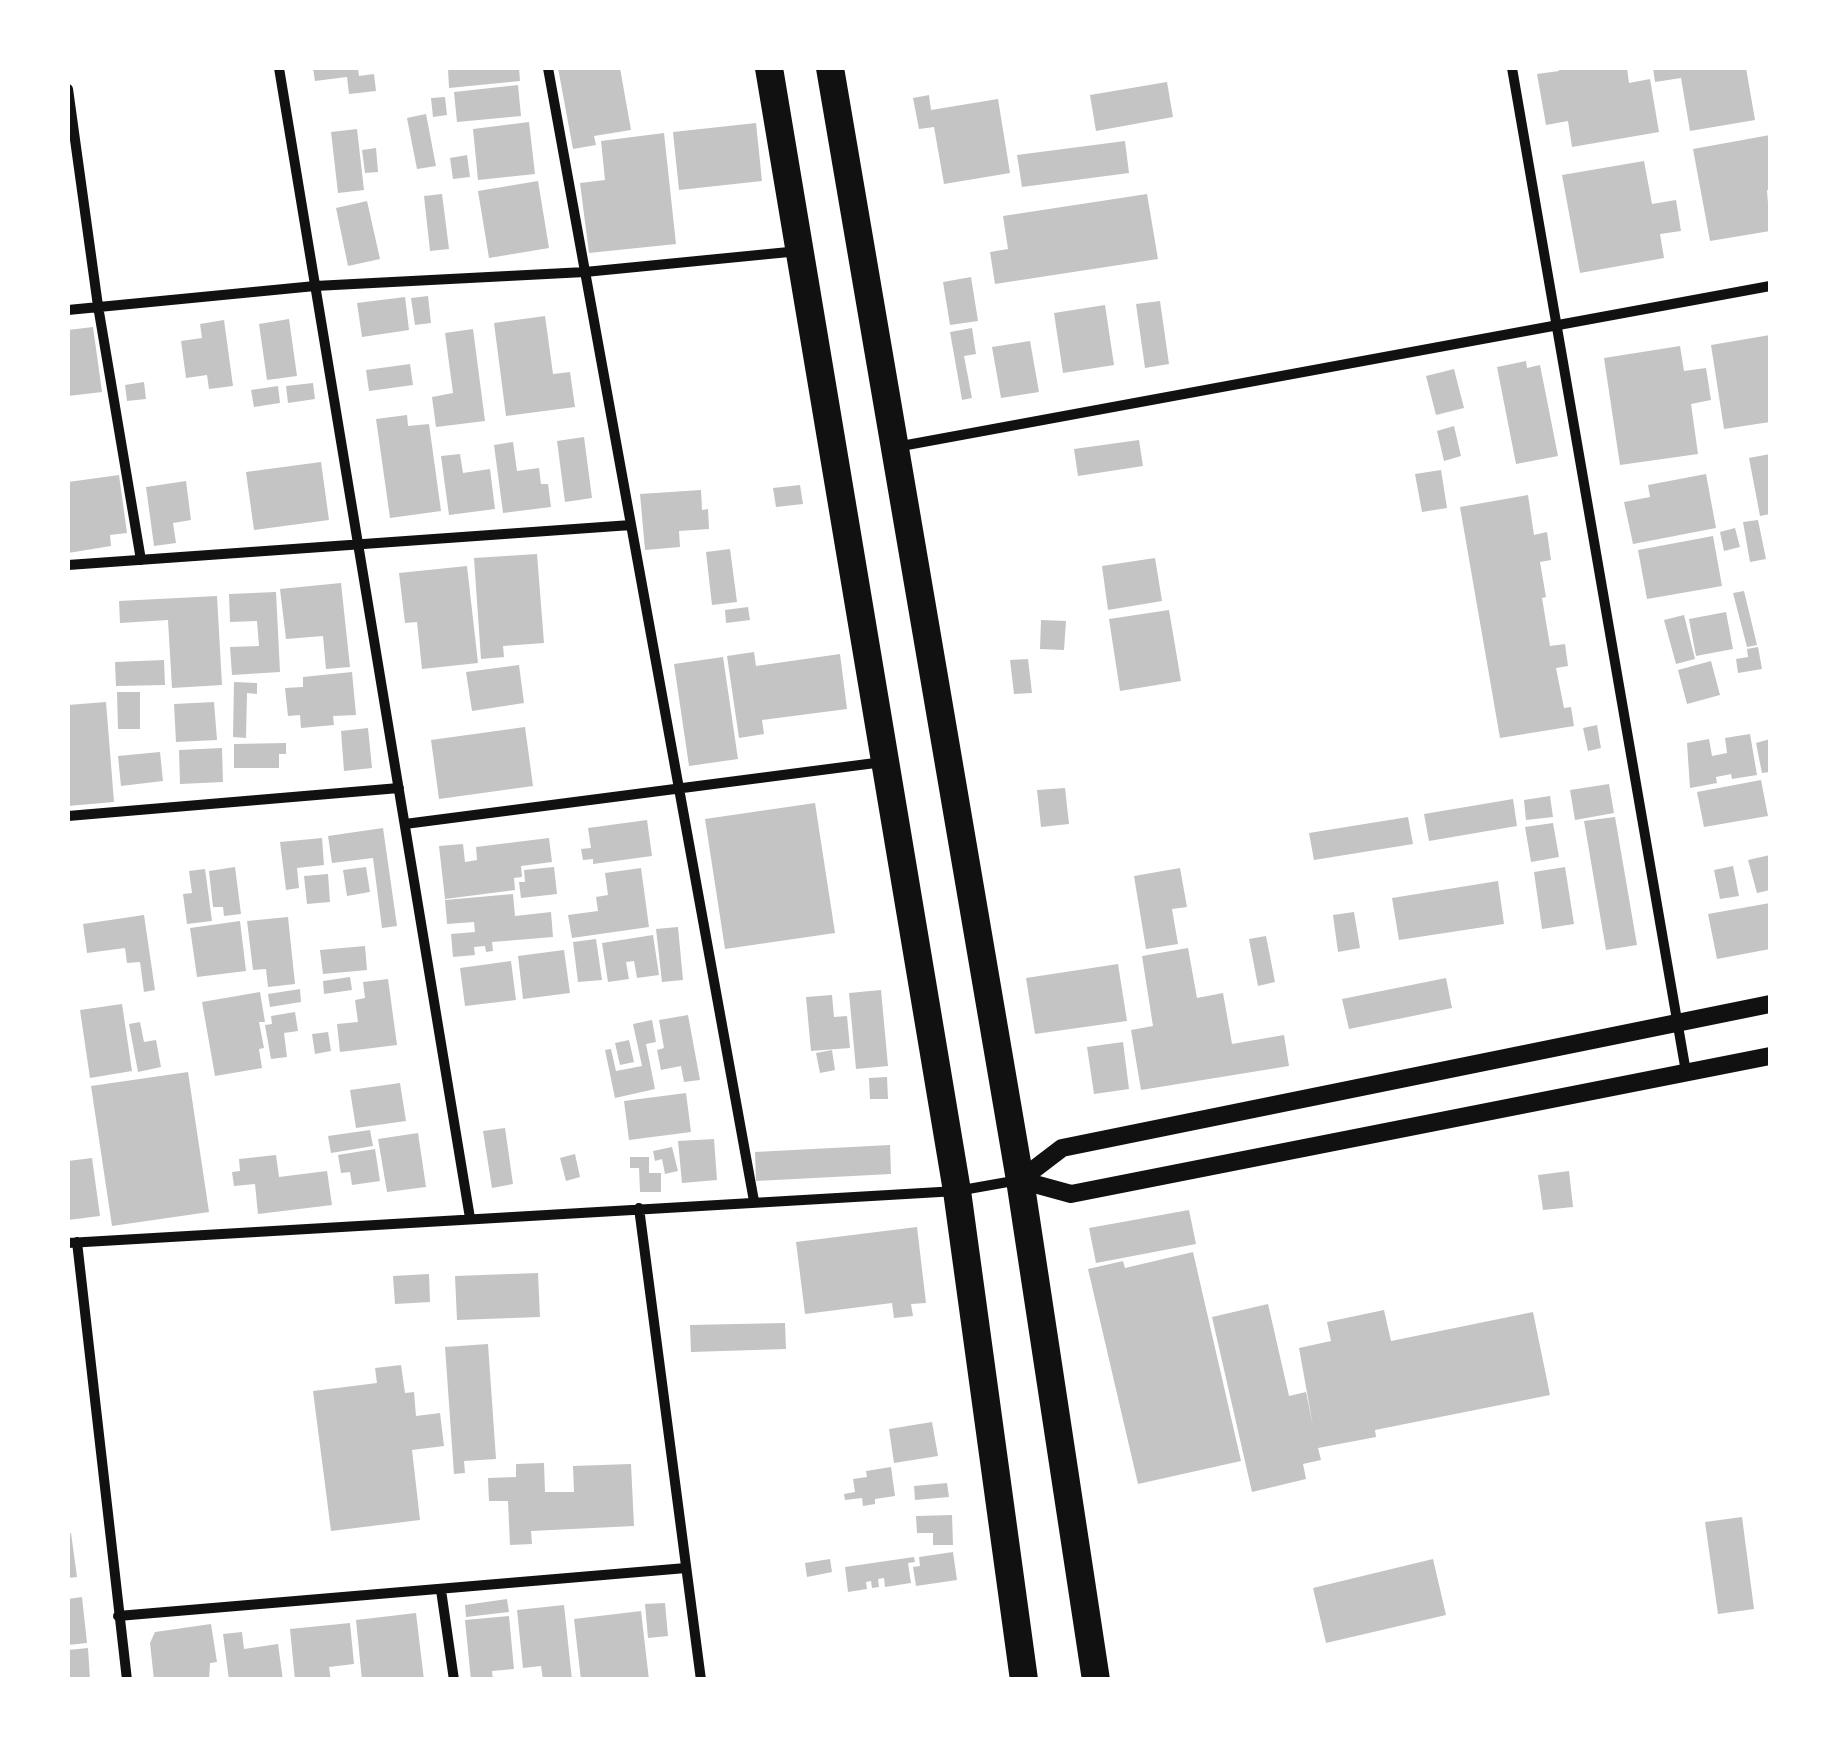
<!DOCTYPE html>
<html>
<head>
<meta charset="utf-8">
<style>
	body { margin:0 }
	#map { position:relative; width:1838px; height:1747px; overflow:hidden; background:#fff; font-family:Barlow,sans-serif }
	canvas { display:block }
	.frame { position:absolute; inset:0; border:70px solid #fff; pointer-events:none }
</style>
</head>
<body>
<div id="map">
<canvas width="1838" height="1747"></canvas>
<div class="frame"></div>
</div>
<script>
const context = document.querySelector('canvas').getContext('2d');
context.lineJoin = 'round';
function paint(path, color) {
  context.fillStyle = color;
  context.fill(path, 'evenodd');
}
function shape(rows) {
  const path = new Path2D();
  for (const r of rows) {
    path.moveTo(r[0], r[1]);
    for (let i = 2; i < r.length; i += 2) path.lineTo(r[i], r[i + 1]);
  }
  return path;
}
function strokePath(path, color, width, dash) {
  context.strokeStyle = color;
  context.lineWidth = width;
  context.lineCap = dash ? 'butt' : 'round';
  context.setLineDash(dash || []);
  context.stroke(path);
}
const building = shape([
	[313,68,358,68,359,76,374,74,376,91,349,94,347,77,315,81],
	[448,68,519,68,520,81,449,88],
	[558,68,620,68,631,130,594,136,596,145,573,149],
	[1558,68,1627,68,1629,83,1650,79,1659,132,1572,147,1568,121,1546,125,1537,74,1559,71],
	[1653,68,1746,68,1755,120,1690,131,1681,78,1655,82],
	[1167,82,1173,117,1096,131,1090,95],
	[518,85,521,116,457,122,454,92],
	[929,95,931,110,998,99,1010,173,944,184,934,127,919,129,913,98],
	[445,97,447,115,433,117,431,98],
	[426,114,436,166,417,169,407,118],
	[529,122,535,174,478,180,473,129],
	[756,123,762,181,679,190,673,132],
	[357,129,364,190,338,193,331,132],
	[664,133,676,244,589,253,580,183,605,180,601,141],
	[1770,135,1770,190,1767,190,1770,231,1710,241,1693,149],
	[1125,141,1129,173,1022,187,1017,155],
	[376,148,378,172,365,173,362,150],
	[467,155,470,177,453,179,450,158],
	[1644,161,1652,204,1676,200,1681,231,1660,234,1664,258,1580,273,1562,175],
	[538,181,549,248,489,258,478,191],
	[442,194,449,249,430,251,424,196],
	[1147,194,1158,259,995,284,990,252,1008,249,1003,216],
	[367,201,380,259,348,266,336,208],
	[971,277,978,321,950,325,943,282],
	[428,296,431,323,415,325,411,298],
	[405,297,409,330,362,337,357,303],
	[1160,301,1169,364,1145,368,1136,304],
	[1105,305,1114,365,1063,373,1054,313],
	[545,316,553,374,570,372,575,407,506,416,494,323],
	[289,319,297,376,267,380,259,324],
	[224,320,233,386,209,389,207,375,186,378,181,341,202,338,200,324],
	[93,327,102,392,68,396,68,330],
	[972,328,976,354,964,356,972,398,962,400,950,332],
	[473,329,485,421,436,427,432,397,453,393,445,333],
	[1770,335,1770,422,1724,429,1711,345],
	[1030,341,1039,392,1001,398,992,347],
	[1680,346,1684,371,1706,368,1711,400,1691,404,1698,454,1620,465,1604,358],
	[1526,361,1527,368,1540,365,1558,456,1516,464,1497,367],
	[410,364,413,385,369,391,366,370],
	[1454,369,1464,408,1436,415,1426,376],
	[144,382,146,399,127,401,125,385],
	[313,383,315,399,288,403,286,386],
	[278,386,280,403,254,407,251,390],
	[407,415,408,426,429,424,441,511,390,518,376,419],
	[1454,426,1461,456,1444,461,1437,431],
	[584,437,592,498,565,502,557,441],
	[1139,440,1143,466,1078,476,1074,449],
	[513,442,517,471,539,468,541,484,548,484,551,507,503,513,494,445],
	[460,454,463,473,490,469,495,509,449,515,441,456],
	[1770,454,1770,514,1760,516,1749,458],
	[321,462,329,520,254,530,246,472],
	[1441,470,1447,508,1422,512,1415,474],
	[1706,474,1716,528,1633,544,1624,502,1650,497,1648,485],
	[119,475,127,533,110,535,111,546,68,553,68,482],
	[186,481,191,520,173,523,176,543,154,546,146,487],
	[800,485,803,504,776,507,773,488],
	[701,490,702,510,708,509,709,529,679,531,680,547,645,550,640,494],
	[1528,495,1534,535,1547,532,1551,560,1540,562,1546,597,1542,598,1550,646,1565,644,1568,666,1556,668,1564,708,1571,707,1574,726,1500,738,1460,507],
	[1758,520,1766,559,1750,562,1743,522],
	[1735,528,1740,547,1724,551,1720,532],
	[1713,536,1722,586,1647,599,1638,550],
	[730,549,737,602,712,605,706,552],
	[537,554,544,643,503,646,504,657,481,659,474,558],
	[1155,558,1162,601,1108,610,1102,566],
	[467,566,478,663,422,669,417,622,405,623,399,573],
	[341,583,350,667,326,669,323,636,286,639,280,589],
	[1744,591,1757,645,1747,647,1733,593],
	[276,592,280,672,232,675,230,647,259,646,257,621,230,622,229,594],
	[217,596,222,685,172,688,168,620,120,623,119,601],
	[748,607,750,620,726,623,725,610],
	[1169,610,1181,681,1120,691,1109,619],
	[1726,612,1733,649,1696,656,1689,619],
	[1684,615,1695,659,1676,664,1664,620],
	[1041,620,1066,621,1064,650,1040,649],
	[1758,647,1762,669,1738,673,1736,659,1748,657,1747,649],
	[754,652,756,666,840,654,847,709,762,720,764,734,739,738,727,656],
	[723,657,738,759,689,766,674,664],
	[1028,659,1032,693,1014,694,1010,660],
	[164,660,165,685,116,686,115,662],
	[1711,661,1720,695,1687,704,1678,670],
	[519,665,524,703,472,711,466,672],
	[352,672,356,715,333,716,334,725,301,728,300,715,288,716,285,688,303,687,303,677],
	[234,682,257,683,257,694,247,693,246,738,233,737],
	[117,692,140,692,140,729,118,729],
	[106,702,114,802,68,806,68,705],
	[214,702,217,740,176,742,174,704],
	[1597,725,1601,748,1588,751,1583,728],
	[525,727,533,786,439,799,431,740],
	[368,728,372,768,344,771,341,731],
	[1750,734,1757,775,1732,779,1731,774,1716,777,1717,783,1690,788,1687,743,1709,739,1712,756,1727,753,1725,738],
	[1770,739,1770,772,1762,773,1756,743],
	[286,743,286,754,279,754,279,768,234,768,234,744],
	[222,748,223,782,180,784,179,750],
	[160,752,163,781,121,786,118,756],
	[1761,780,1768,816,1704,827,1697,792],
	[1609,784,1614,813,1575,820,1570,790],
	[1065,788,1069,824,1041,827,1037,790],
	[1550,796,1553,817,1526,820,1524,800],
	[1513,799,1517,826,1429,841,1424,814],
	[815,803,835,933,725,949,705,819],
	[1408,817,1413,844,1314,860,1309,833],
	[1615,817,1637,945,1606,950,1584,821],
	[647,820,652,856,593,864,593,859,583,860,581,849,591,848,588,828],
	[1553,823,1559,857,1531,862,1525,827],
	[383,828,397,926,382,928,373,858,332,863,328,836],
	[322,838,324,865,297,868,299,888,286,890,280,842],
	[549,838,552,862,521,866,522,877,514,878,515,890,445,899,439,846,463,844,465,862,477,860,476,847],
	[1770,855,1770,890,1757,893,1748,860],
	[1733,866,1739,896,1720,899,1714,870],
	[235,867,241,914,224,916,223,907,213,907,209,871],
	[366,867,370,892,347,896,343,870],
	[554,867,557,894,521,898,519,882,525,882,524,870],
	[1565,867,1574,924,1542,929,1534,872],
	[641,868,649,927,572,938,568,915,598,911,596,897,608,895,605,873],
	[1180,868,1187,907,1172,909,1178,944,1146,949,1134,876],
	[205,869,212,921,187,924,183,894,192,893,189,871],
	[328,874,330,902,307,904,304,876],
	[1498,881,1504,924,1399,940,1392,898],
	[513,894,515,916,551,912,553,937,492,942,493,951,486,952,485,946,474,947,475,955,453,957,451,934,475,932,474,922,447,924,445,900],
	[1770,903,1770,949,1717,959,1708,914],
	[1354,912,1360,948,1338,952,1333,915],
	[144,915,155,990,144,992,140,962,127,963,125,948,87,953,83,924],
	[288,917,295,984,268,987,266,969,253,970,247,921],
	[240,921,246,971,197,977,190,928],
	[678,927,683,980,662,982,656,929],
	[653,935,659,975,637,978,634,961,626,962,629,979,608,982,602,943],
	[1266,936,1275,982,1258,986,1249,939],
	[596,939,602,980,578,982,573,942],
	[365,946,367,970,323,974,320,950],
	[1188,948,1197,998,1223,993,1232,1044,1284,1035,1289,1066,1141,1090,1131,1030,1153,1026,1142,956],
	[564,950,570,993,523,999,518,956],
	[511,961,516,1000,465,1006,460,968],
	[1118,964,1127,1021,1035,1034,1026,978],
	[350,977,352,990,324,994,323,981],
	[1446,978,1452,1008,1349,1029,1342,999],
	[388,979,397,1045,340,1052,337,1024,358,1022,355,1000,365,998,363,982],
	[300,989,301,1002,270,1007,268,994],
	[881,990,888,1066,856,1069,849,993],
	[260,992,265,1022,259,1022,264,1048,259,1049,262,1068,215,1076,202,1002],
	[832,995,834,1017,847,1016,850,1048,811,1051,806,997],
	[122,1004,132,1071,90,1078,80,1010],
	[295,1012,298,1031,284,1033,287,1057,271,1059,265,1025,272,1024,271,1016],
	[688,1015,700,1080,684,1082,681,1066,661,1070,657,1050,664,1048,659,1020],
	[652,1020,656,1042,646,1044,655,1089,615,1098,605,1050,611,1049,616,1071,642,1066,633,1024],
	[140,1022,144,1042,156,1040,161,1067,138,1072,129,1024],
	[328,1032,331,1051,315,1054,312,1034],
	[629,1040,634,1062,620,1065,615,1043],
	[1123,1042,1129,1089,1094,1094,1087,1047],
	[832,1050,835,1070,820,1073,816,1053],
	[188,1072,209,1212,112,1226,91,1086],
	[887,1077,888,1099,870,1099,869,1078],
	[400,1083,406,1121,356,1128,350,1090],
	[686,1093,691,1132,629,1140,624,1101],
	[505,1128,513,1184,492,1188,483,1131],
	[370,1130,373,1146,331,1153,328,1136],
	[418,1133,426,1187,387,1192,378,1139],
	[714,1139,717,1180,682,1183,678,1141],
	[890,1145,891,1174,756,1181,755,1152],
	[672,1147,678,1171,665,1174,662,1159,655,1161,653,1151],
	[375,1149,380,1181,352,1185,350,1172,341,1173,338,1155],
	[575,1154,580,1177,566,1181,560,1158],
	[276,1155,279,1177,327,1171,332,1205,258,1214,255,1184,234,1186,232,1172,240,1171,239,1159],
	[630,1157,649,1157,649,1173,661,1173,661,1192,640,1192,639,1168,630,1168],
	[92,1158,100,1216,68,1220,68,1161],
	[1569,1171,1573,1207,1543,1210,1538,1175],
	[1189,1210,1196,1244,1096,1263,1089,1228],
	[917,1227,926,1303,911,1304,913,1316,894,1318,892,1303,805,1314,796,1242],
	[1193,1252,1241,1461,1138,1484,1088,1269,1123,1261,1125,1268],
	[538,1273,540,1317,457,1320,455,1276],
	[429,1274,430,1302,395,1304,393,1276],
	[1268,1304,1289,1396,1306,1392,1313,1426,1299,1348,1331,1341,1327,1322,1384,1310,1391,1341,1533,1312,1550,1395,1375,1430,1376,1437,1318,1448,1321,1460,1303,1464,1306,1479,1252,1492,1212,1317],
	[785,1323,786,1349,691,1352,690,1325],
	[488,1344,496,1459,464,1461,465,1473,454,1474,445,1347],
	[401,1365,405,1393,414,1392,416,1416,440,1413,444,1446,412,1450,420,1520,331,1531,313,1391,377,1383,375,1368],
	[932,1422,938,1456,894,1463,889,1429],
	[544,1463,545,1492,574,1492,573,1466,631,1464,634,1526,531,1531,532,1544,510,1545,508,1501,489,1501,488,1478,516,1477,516,1464],
	[891,1467,895,1496,875,1499,875,1504,863,1506,862,1498,845,1500,844,1494,855,1492,853,1479,867,1477,866,1471],
	[947,1483,949,1497,915,1500,914,1486],
	[952,1515,953,1545,933,1545,933,1533,917,1533,916,1516],
	[1742,1517,1754,1609,1718,1614,1705,1522],
	[71,1533,77,1577,68,1578,68,1534],
	[953,1552,957,1580,916,1586,913,1567,920,1566,919,1557],
	[914,1557,915,1562,908,1563,911,1583,885,1587,884,1578,878,1579,879,1587,872,1588,871,1581,866,1582,867,1589,848,1592,845,1567],
	[830,1559,832,1572,807,1577,805,1563],
	[1433,1559,1446,1615,1326,1643,1313,1588],
	[82,1597,87,1643,68,1645,68,1599],
	[507,1599,509,1612,466,1617,465,1605],
	[665,1603,668,1636,648,1638,645,1604],
	[564,1605,572,1680,543,1680,541,1666,523,1668,517,1610],
	[641,1611,649,1680,581,1680,574,1619],
	[416,1613,424,1680,362,1680,356,1620],
	[509,1616,514,1669,492,1671,493,1680,471,1680,465,1620],
	[350,1623,354,1664,329,1667,331,1680,295,1680,290,1629],
	[211,1624,217,1662,210,1663,209,1680,154,1680,150,1643,155,1632],
	[242,1632,244,1649,278,1644,283,1680,229,1680,223,1634],
	[88,1648,90,1680,68,1680,68,1650]
]);
const minor = shape([
	[279,68,470,1218],
	[548,68,754,1201],
	[1512,68,1686,1072],
	[68,89,98,306,141,560],
	[68,310,315,286,585,272,799,251],
	[896,447,1770,286],
	[68,565,631,525],
	[68,816,399,788],
	[405,824,883,762],
	[639,1208,701,1680],
	[77,1242,127,1680],
	[68,1243,957,1191,1019,1180],
	[441,1590,454,1680],
	[118,1616,686,1568]
]);
const tertiary = shape([
	[1020,1180,1062,1148,1770,1004],
	[1020,1180,1071,1194,1770,1056]
]);
const trunk = shape([
	[769,68,957,1191,1024,1680],
	[830,68,1020,1180,1096,1680]
]);
paint(building, '#c4c4c4');
strokePath(minor, '#111', 10);
strokePath(tertiary, '#111', 18);
strokePath(trunk, '#111', 28);
</script>
</body>
</html>
